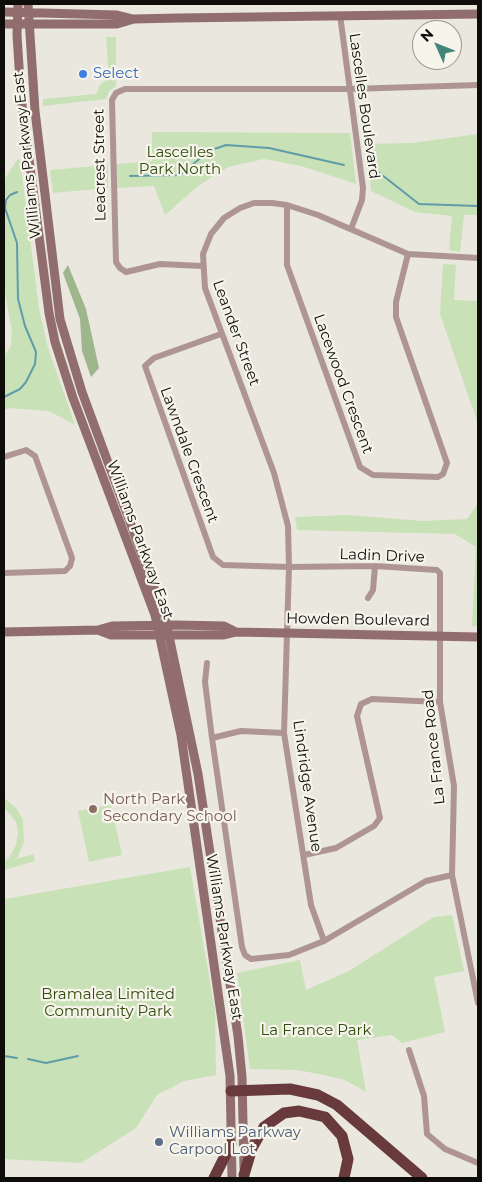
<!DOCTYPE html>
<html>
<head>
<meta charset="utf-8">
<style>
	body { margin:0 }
	#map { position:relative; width:482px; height:1182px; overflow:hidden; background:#e9e7de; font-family:Montserrat,sans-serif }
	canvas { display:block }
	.frame { position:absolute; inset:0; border:5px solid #0e0d0a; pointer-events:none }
	.north { position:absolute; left:412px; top:20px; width:50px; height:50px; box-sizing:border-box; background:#f7f4eb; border:1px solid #9a9891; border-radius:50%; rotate:314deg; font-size:14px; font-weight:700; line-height:20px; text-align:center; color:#0e0d0a }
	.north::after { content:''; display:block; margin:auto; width:18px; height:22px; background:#428579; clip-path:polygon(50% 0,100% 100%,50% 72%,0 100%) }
</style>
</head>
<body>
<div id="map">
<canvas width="482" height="1182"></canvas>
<div class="frame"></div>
<div class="north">N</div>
</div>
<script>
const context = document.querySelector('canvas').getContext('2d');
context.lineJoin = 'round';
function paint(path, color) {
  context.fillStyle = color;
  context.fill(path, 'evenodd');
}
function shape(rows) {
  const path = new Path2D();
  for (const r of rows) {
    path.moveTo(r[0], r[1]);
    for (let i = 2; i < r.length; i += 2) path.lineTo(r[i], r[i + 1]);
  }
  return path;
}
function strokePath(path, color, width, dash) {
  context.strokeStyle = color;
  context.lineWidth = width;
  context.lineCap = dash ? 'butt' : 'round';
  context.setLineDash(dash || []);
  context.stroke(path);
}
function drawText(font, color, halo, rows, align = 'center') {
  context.font = font + ' Montserrat,sans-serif';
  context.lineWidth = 4.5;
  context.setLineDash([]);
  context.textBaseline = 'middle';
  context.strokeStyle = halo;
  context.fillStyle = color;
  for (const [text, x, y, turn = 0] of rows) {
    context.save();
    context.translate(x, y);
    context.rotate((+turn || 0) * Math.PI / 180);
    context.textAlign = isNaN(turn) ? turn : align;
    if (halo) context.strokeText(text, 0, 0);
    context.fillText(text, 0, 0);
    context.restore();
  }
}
const green = shape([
	[106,37,116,37,116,86,109,91,106,99,43,106,43,99,96,94,100,85,109,77],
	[152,132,350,133,356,184,301,166,264,159,228,167,198,186,165,215,154,186,117,188,116,164,152,161],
	[478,134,478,215,464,215,460,252,449,250,452,216,415,212,371,191,367,144,412,143],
	[20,159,39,309,48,348,75,425,49,411,9,408,4,411,4,356,11,346,12,332,4,286,4,180,17,160],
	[108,165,108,188,53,193,50,170],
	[443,264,456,265,454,300,478,301,478,424,440,314],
	[478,503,478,626,472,626,476,547,455,534,297,530,295,517,348,515,423,521,467,519],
	[4,798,17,809,23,820,24,841,17,859,33,854,35,861,4,870,4,862,11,855,16,845,18,833,16,822,4,807],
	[111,805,122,855,89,862,78,811],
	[190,867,215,1011,216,1075,184,1081,157,1095,136,1128,81,1163,4,1159,4,899],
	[452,915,464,971,434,977,445,1032,402,1043,392,1035,357,1040,366,1092,345,1080,319,1074,297,1070,250,1069,237,973,300,960,306,990,349,971,434,917]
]);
const forest = shape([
	[68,265,86,309,99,368,91,377,82,351,80,319,63,273]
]);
const stream = shape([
	[377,171,419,204,478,206],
	[130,176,180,175,209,151,226,145,269,148,344,165],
	[4,397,20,389,26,382,35,364,36,352,25,326,18,299,17,243,5,208,6,200,10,195,17,192],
	[4,1056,17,1058],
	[28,1059,46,1063,78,1056]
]);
const street = shape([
	[340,15,363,188,362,200,351,229],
	[287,205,287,265,360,467,373,475,438,477,443,474,447,463,396,317,396,302,408,254],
	[202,266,160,264,126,272,120,268,116,262,112,100,116,93,125,89,350,89,478,85],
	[221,334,154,358,145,366,213,557,223,565,289,567,375,566,437,570,440,573,440,702,454,786,452,875,478,1003],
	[4,457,26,450,35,456,72,558,70,566,65,571,4,573],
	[368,598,373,590,375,566],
	[207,663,205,682,212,738,242,947,245,955,251,959,289,955,324,941,426,881,452,875],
	[212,738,241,731,284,733],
	[304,855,336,848,374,826,380,818,357,716,361,704,372,699,440,702],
	[324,941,311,905,284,733,289,567,288,526,274,473,205,288,203,254,211,234,224,218,240,208,254,203,272,203,287,205,318,215,408,254,478,258],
	[409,1050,424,1096,427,1134,445,1149,478,1163]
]);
const secondary = shape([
	[18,4,17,35,21,97,49,313,55,342,73,398,155,615,181,735,230,1076,232,1178],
	[28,4,35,111,60,319,82,392,165,617,198,774,238,1036,242,1077,244,1168],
	[4,12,117,15,133,19],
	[4,24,117,24,134,19,178,18,478,14],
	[98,630,111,635,224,635,236,632,478,637],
	[4,632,98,630,112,626,176,625,224,626,236,632]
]);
const highway = shape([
	[231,1091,290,1089,318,1095,337,1105,422,1178],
	[244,1175,252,1148,264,1127,284,1113,299,1111,325,1117,342,1136,348,1159,344,1178],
	[214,1178,231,1144]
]);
const markers = [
	[83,74,5,"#3f7fe0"],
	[93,809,5,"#8d6e63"],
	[159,1142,5,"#5c6f8a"]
];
const shopNames = [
	["Select",93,74]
];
const streetNames = [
	["Lascelles Boulevard",364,106,82],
	["Williams Parkway East",27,155,-96],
	["Leacrest Street",100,165,-91],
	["Leander Street",236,333,70],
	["Lacewood Crescent",343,384,70],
	["Lawndale Crescent",189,455,70],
	["Williams Parkway East",140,540,70],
	["Ladin Drive",382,556,2],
	["Howden Boulevard",358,620,1],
	["La France Road",434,747,-96],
	["Lindridge Avenue",307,786,82],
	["Williams Parkway East",224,937,81]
];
const parkNames = [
	["Lascelles",180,153],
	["Park North",180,170],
	["Bramalea Limited",108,995],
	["Community Park",108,1012],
	["La France Park",316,1031]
];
const educationNames = [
	["North Park",103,800],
	["Secondary School",103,817]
];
const serviceNames = [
	["Williams Parkway",169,1133],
	["Carpool Lot",169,1150]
];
paint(green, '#c9e1b7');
paint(forest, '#9db68b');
strokePath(stream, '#5f9ca9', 2);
strokePath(street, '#ae9594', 6);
strokePath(secondary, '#916e6d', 9);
strokePath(highway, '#683a3b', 11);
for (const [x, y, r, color] of markers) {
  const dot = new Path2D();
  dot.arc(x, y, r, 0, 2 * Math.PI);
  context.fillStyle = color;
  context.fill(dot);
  strokePath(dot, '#f7f4eb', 2);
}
drawText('15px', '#366cbe', '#f7f4eb', shopNames, 'left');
drawText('15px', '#0e0d0a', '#f7f4eb', streetNames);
drawText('15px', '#2f4d0d', '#f7f4eb', parkNames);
drawText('15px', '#785e54', '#f7f4eb', educationNames, 'left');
drawText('15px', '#4e5e75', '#f7f4eb', serviceNames, 'left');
</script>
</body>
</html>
